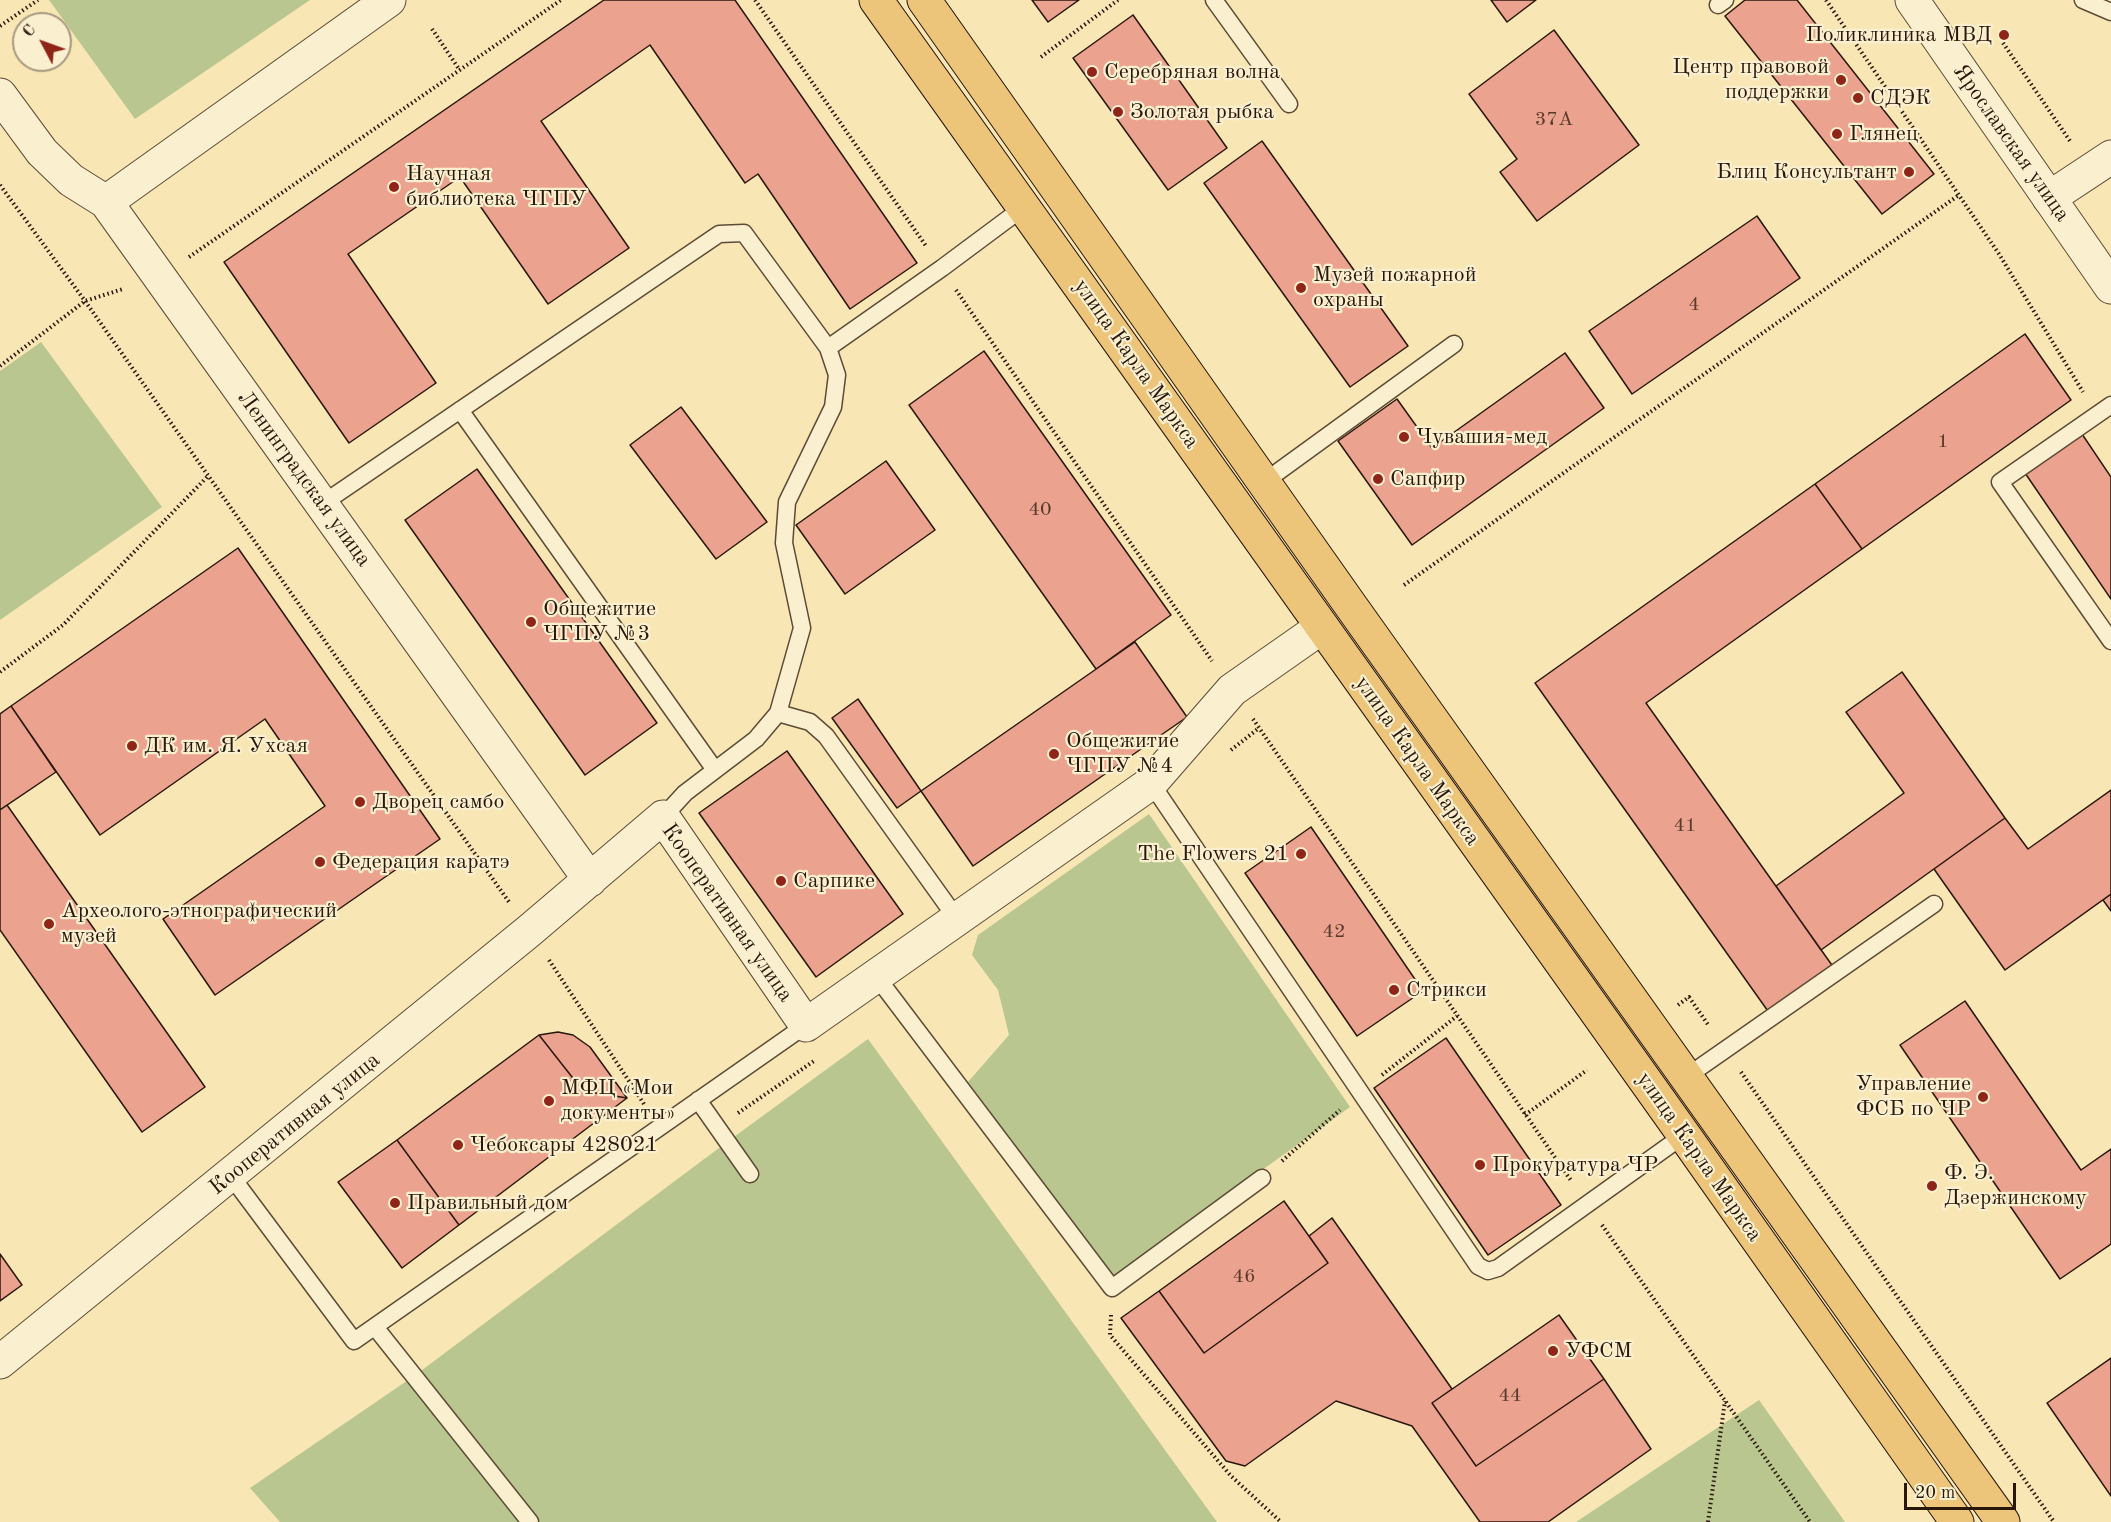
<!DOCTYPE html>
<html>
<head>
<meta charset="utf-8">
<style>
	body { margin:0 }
	#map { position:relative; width:2111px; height:1522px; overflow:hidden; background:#f8e7b5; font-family:"Old Standard TT",serif }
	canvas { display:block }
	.north { position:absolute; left:12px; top:12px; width:60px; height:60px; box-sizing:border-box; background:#faefcf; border:2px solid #a69981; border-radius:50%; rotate:311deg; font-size:16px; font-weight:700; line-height:24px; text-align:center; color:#29170b }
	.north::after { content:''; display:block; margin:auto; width:21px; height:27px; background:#8f2418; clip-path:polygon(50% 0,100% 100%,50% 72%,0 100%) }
	.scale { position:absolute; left:1904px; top:1483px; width:112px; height:27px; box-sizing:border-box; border:3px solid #29170b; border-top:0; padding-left:8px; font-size:18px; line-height:21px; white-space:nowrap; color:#29170b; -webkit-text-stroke:4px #faefcf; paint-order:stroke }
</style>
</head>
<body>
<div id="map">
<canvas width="2111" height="1522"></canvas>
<div class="north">С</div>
<div class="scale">20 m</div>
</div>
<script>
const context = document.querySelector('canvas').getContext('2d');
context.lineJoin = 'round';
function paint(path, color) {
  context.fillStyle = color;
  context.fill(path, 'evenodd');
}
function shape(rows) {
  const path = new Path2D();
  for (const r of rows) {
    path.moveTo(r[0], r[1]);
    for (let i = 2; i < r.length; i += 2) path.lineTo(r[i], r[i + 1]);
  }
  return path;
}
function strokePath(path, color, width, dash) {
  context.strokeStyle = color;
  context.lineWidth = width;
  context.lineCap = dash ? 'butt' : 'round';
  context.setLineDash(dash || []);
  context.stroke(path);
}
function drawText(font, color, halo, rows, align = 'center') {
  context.font = font + ' "Old Standard TT",serif';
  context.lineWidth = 4.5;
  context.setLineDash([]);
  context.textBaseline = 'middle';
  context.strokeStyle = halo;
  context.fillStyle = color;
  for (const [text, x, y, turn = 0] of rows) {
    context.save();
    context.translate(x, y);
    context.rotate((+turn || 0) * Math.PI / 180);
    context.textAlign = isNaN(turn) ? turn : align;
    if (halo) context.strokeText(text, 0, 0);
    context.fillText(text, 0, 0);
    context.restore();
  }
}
const green = shape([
	[49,0,310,0,135,119],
	[41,342,162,507,0,620,0,371],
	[1149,814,1350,1107,1113,1277,968,1082,1009,1035,998,990,972,955,978,935],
	[868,1039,1217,1522,280,1522,250,1488,414,1376,727,1142],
	[1759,1400,1845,1522,1576,1522]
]);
const building = shape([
	[604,0,735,0,917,263,850,309,758,174,745,183,650,45,541,121,629,248,548,304,460,177,348,254,436,383,349,443,224,262,604,0],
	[1032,0,1079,0,1048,22,1032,0],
	[1491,0,1536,0,1507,22,1491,0],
	[1745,0,1797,0,1934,174,1882,214,1725,16,1745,0],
	[1133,15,1227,148,1168,190,1073,58,1133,15],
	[1554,30,1639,145,1537,221,1500,172,1517,159,1469,94,1554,30],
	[1262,141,1408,346,1350,387,1204,183,1262,141],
	[1757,216,1800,278,1632,394,1589,331,1757,216],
	[2025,334,2071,400,1862,549,1815,484,2025,334],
	[984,351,1171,615,1096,669,909,405,984,351],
	[1565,353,1604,408,1412,545,1338,441,1397,399,1432,448,1565,353],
	[681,407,767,522,716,559,630,445,681,407],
	[2082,434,2111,477,2111,599,2025,473,2082,434],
	[886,461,935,530,845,594,796,525,886,461],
	[477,469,657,723,585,775,405,520,477,469],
	[1815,484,1862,549,1646,703,1834,968,1770,1014,1535,683,1815,484],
	[238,548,440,839,215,995,163,919,325,806,265,719,100,835,11,706,238,548],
	[1135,642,1187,717,973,866,921,791,1135,642],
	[1902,672,2005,818,1821,950,1776,886,1904,793,1846,712,1902,672],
	[858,699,921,791,897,808,832,718,858,699],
	[11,706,56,772,0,810,0,714,11,706],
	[787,751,903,914,816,977,699,813,787,751],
	[2111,790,2111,894,2005,970,1934,869,2005,818,2028,849,2111,790],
	[7,805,205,1087,142,1132,0,930,0,810,7,805],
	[1311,827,1423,991,1357,1036,1245,873,1311,827],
	[2111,894,2111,911,2103,900,2111,894],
	[1965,1001,2081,1170,2111,1149,2111,1244,2060,1279,1900,1045,1965,1001],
	[558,1032,573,1035,590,1047,627,1098,583,1091,539,1035,558,1032],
	[539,1035,583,1091,627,1098,459,1225,397,1140,539,1035],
	[1446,1038,1561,1205,1488,1255,1374,1088,1446,1038],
	[397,1140,459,1225,402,1268,338,1182,397,1140],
	[1284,1201,1328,1263,1204,1353,1159,1291,1284,1201],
	[1332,1218,1452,1389,1432,1403,1476,1466,1604,1379,1651,1449,1548,1522,1480,1522,1412,1426,1336,1401,1245,1466,1226,1461,1121,1318,1159,1291,1204,1353,1328,1263,1309,1236,1332,1218],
	[0,1254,22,1285,0,1301,0,1254],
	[1559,1315,1604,1379,1476,1466,1432,1403,1559,1315],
	[2111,1358,2111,1496,2047,1403,2111,1358]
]);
const path = shape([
	[755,0,926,246],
	[1826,0,1999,254,2083,392],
	[0,26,38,0],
	[432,29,459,69],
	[2003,43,2070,141],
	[1041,57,1118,0],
	[0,185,85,301,509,902],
	[189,257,561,0],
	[956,290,1212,661],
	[0,366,85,301,123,289],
	[1404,585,1959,195],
	[0,672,63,625,208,476],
	[1253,719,1572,1182],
	[1231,750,1259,728],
	[549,960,644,1104],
	[1678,1005,1689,997,1709,1026],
	[1741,1072,2054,1522],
	[1382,1075,1457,1016],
	[738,1113,814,1061],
	[1525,1115,1587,1070],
	[1282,1161,1340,1110],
	[1602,1225,1810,1522],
	[1111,1315,1110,1335,1231,1476,1281,1522],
	[1708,1522,1725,1401]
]);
const service = shape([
	[1214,0,1289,104],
	[2083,0,2111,12],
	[1718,5,1725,0],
	[828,348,942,268,1024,207],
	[2111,405,2000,482,2111,641],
	[460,410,715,770],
	[1264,482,1454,344],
	[322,504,719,234,744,233,828,348,837,375,833,407,787,502,784,543,802,628,778,713,756,739,685,793,663,817],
	[778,713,810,722,826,736,957,919],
	[1151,783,1478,1266,1488,1271,1498,1268,1684,1135],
	[876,976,1112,1288,1262,1178],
	[1686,1077,1934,904],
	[698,1100,750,1174],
	[231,1176,354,1341,806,1025],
	[375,1327,530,1522]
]);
const minor = shape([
	[0,95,42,152,71,180,106,202,590,880],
	[2049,198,2111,157],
	[106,202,389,0],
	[0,1362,529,931,663,817,806,1025,1151,783,1232,690,1322,627]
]);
const tertiary = shape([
	[1912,0,2111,287]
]);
const primary = shape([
	[876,0,1684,1135,1957,1522],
	[924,0,1351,606,2003,1522]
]);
const markers = [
	[2004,35,6,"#8f2418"],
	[1092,72,6,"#8f2418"],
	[1841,80,6,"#8f2418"],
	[1858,98,6,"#8f2418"],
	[1118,112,6,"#8f2418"],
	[1837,134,6,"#8f2418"],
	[1909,172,6,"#8f2418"],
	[394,187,6,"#8f2418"],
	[1301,288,6,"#8f2418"],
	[1404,437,6,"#8f2418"],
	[1378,479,6,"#8f2418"],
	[531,622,6,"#8f2418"],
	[132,746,6,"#8f2418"],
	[1054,754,6,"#8f2418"],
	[360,802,6,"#8f2418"],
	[1301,854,6,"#8f2418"],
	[320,862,6,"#8f2418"],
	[781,881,6,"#8f2418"],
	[49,924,6,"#8f2418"],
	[1394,990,6,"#8f2418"],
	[1983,1097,6,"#8f2418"],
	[549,1101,6,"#8f2418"],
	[458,1145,6,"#8f2418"],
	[1480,1165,6,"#8f2418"],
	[1932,1186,6,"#8f2418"],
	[395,1203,6,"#8f2418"],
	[1553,1351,6,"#8f2418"]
];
const numberNames = [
	["37А",1554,120],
	["4",1694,305],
	["1",1943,442],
	["40",1040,510],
	["41",1685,826],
	["42",1334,932],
	["46",1244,1277],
	["44",1510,1396]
];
const poiNames = [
	["Поликлиника МВД",1992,35,"right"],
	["Центр правовой",1829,67,"right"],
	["поддержки",1829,92,"right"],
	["Серебряная волна",1104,72],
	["СДЭК",1870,98],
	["Золотая рыбка",1130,112],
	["Глянец",1849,134],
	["Блиц Консультант",1897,172,"right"],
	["Научная",406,174],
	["библиотека ЧГПУ",406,199],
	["Музей пожарной",1313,275],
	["охраны",1313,300],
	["Чувашия-мед",1416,437],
	["Сапфир",1390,479],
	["Общежитие",543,609],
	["ЧГПУ №3",543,634],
	["Общежитие",1066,741],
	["ЧГПУ №4",1066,766],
	["ДК им. Я. Ухсая",144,746],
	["Дворец самбо",372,802],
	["The Flowers 21",1289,854,"right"],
	["Федерация каратэ",332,862],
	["Сарпике",793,881],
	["Археолого-этнографический",61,911],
	["музей",61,936],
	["Стрикси",1406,990],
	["Управление",1971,1084,"right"],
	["ФСБ по ЧР",1971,1109,"right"],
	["МФЦ «Мои",561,1088],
	["документы»",561,1113],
	["Чебоксары 428021",470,1145],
	["Прокуратура ЧР",1492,1165],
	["Ф. Э.",1944,1173],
	["Дзержинскому",1944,1198],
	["Правильный дом",407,1203],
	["УФСМ",1565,1351]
];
const streetNames = [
	["Ярославская улица",2011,143,55],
	["улица Карла Маркса",1136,364,55],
	["Ленинградская улица",304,479,54],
	["улица Карла Маркса",1417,761,55],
	["Кооперативная улица",727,913,55],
	["Кооперативная улица",295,1124,-39],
	["улица Карла Маркса",1699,1157,55]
];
paint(green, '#b9c690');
paint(building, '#eba28e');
strokePath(building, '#29170b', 1.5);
strokePath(service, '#5d4b36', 19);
strokePath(minor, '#5d4b36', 35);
strokePath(tertiary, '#5d4b36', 35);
strokePath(primary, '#29170b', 35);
strokePath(path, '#29170b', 4, [1.5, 3]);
strokePath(service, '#faefcf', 16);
strokePath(minor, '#faefcf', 33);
strokePath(tertiary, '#faefcf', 33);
strokePath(primary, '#ecc47a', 33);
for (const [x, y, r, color] of markers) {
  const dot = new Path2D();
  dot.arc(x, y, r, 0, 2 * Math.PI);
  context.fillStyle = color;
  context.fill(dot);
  strokePath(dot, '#faefcf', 2);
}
drawText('20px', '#5a3a2c', null, numberNames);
drawText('22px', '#29170b', '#faefcf', poiNames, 'left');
drawText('22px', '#29170b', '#faefcf', streetNames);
</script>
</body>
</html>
